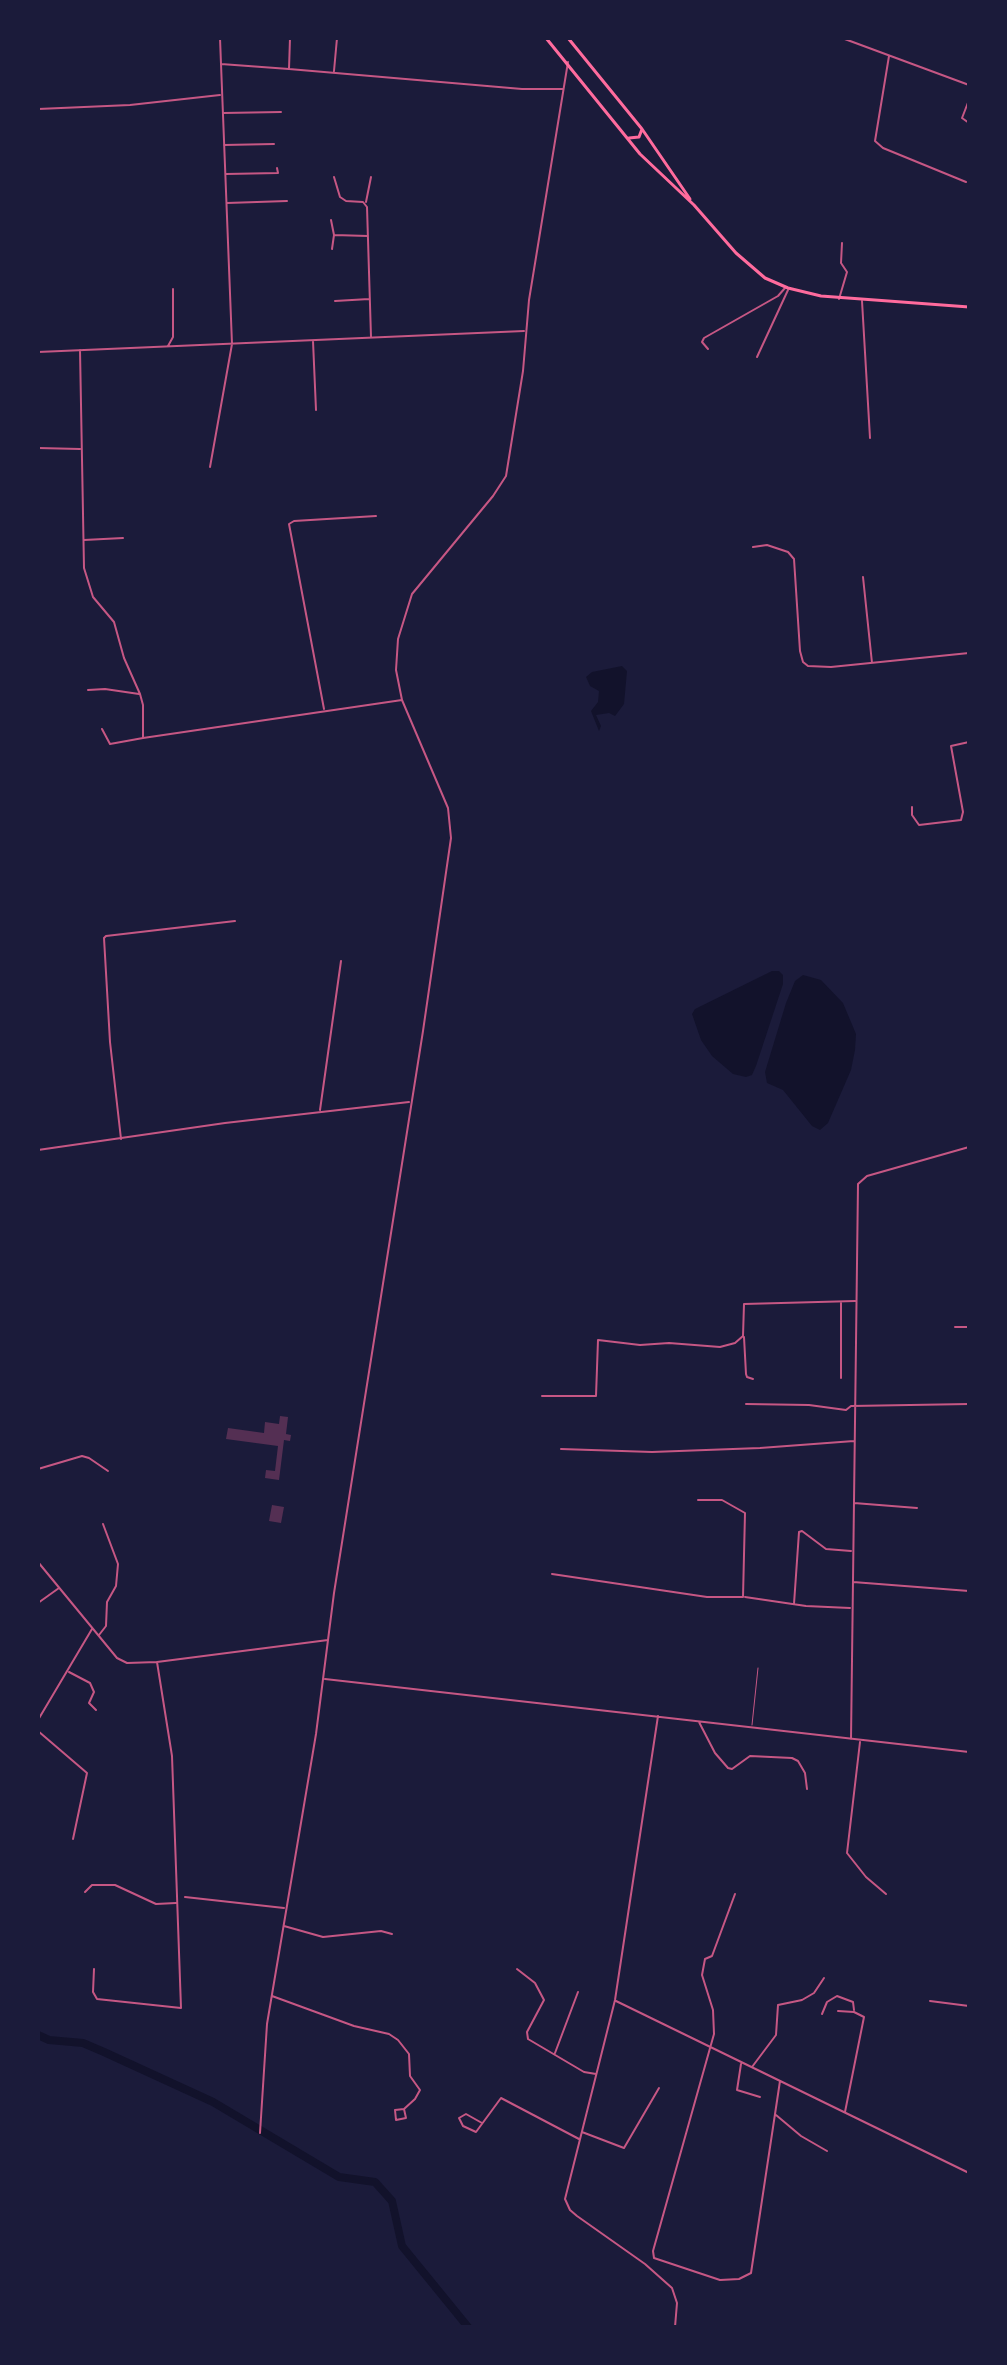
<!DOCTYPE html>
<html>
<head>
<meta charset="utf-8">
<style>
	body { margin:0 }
	#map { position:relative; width:1007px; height:2365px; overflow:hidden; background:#1b1b3a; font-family:"Alegreya Sans",sans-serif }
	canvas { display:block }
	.frame { position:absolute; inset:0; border:40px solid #1b1b3a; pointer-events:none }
</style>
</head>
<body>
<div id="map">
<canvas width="1007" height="2365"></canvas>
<div class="frame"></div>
</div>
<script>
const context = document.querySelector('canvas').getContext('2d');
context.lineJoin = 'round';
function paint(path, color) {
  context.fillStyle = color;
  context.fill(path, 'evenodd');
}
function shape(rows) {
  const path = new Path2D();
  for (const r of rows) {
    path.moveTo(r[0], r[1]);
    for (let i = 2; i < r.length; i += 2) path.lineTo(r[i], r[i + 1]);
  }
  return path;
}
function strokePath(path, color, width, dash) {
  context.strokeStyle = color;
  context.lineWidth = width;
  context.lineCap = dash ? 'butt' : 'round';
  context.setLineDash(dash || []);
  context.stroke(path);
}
const water = shape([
	[622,666,627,671,624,704,615,716,609,713,596,715,601,726,599,731,591,711,598,702,599,691,590,686,586,677,592,672],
	[772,971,779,971,783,975,783,984,756,1066,752,1075,746,1077,733,1074,712,1056,701,1040,692,1014,695,1009],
	[803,975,821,980,843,1003,856,1034,855,1050,851,1070,828,1123,820,1130,812,1126,783,1090,767,1083,765,1072,786,1003,795,981]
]);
const river = shape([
	[38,2035,49,2040,83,2043,104,2052,213,2102,339,2177,375,2182,392,2201,402,2246,468,2327]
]);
const building = shape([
	[280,1416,288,1417,286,1434,291,1435,290,1441,284,1440,279,1480,265,1478,266,1470,275,1471,278,1446,226,1439,228,1428,264,1433,265,1422,279,1424],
	[272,1505,284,1507,281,1523,269,1521]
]);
const service = shape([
	[752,1725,758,1668]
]);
const minor = shape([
	[220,38,221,64,289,69,290,38],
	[842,38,969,85],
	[889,56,875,141,883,148,966,182],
	[289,69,522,89,563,89],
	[334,71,337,38],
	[969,100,962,118,969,123],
	[38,109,130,105,220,95],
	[223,113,281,112],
	[224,145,274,144],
	[226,174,278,173,277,168],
	[334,177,340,197,346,201,363,202,367,207,371,337],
	[366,202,371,177],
	[227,203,287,201],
	[331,220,334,235,332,249],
	[334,235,368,236],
	[839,299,847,272,841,263,842,243],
	[335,301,369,299],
	[862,301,870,438],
	[313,341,316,410],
	[168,346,173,337,173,289],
	[708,349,702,342,704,338,778,296,785,288],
	[80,350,84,568,93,597,114,622,124,658,140,694,143,705,143,738,402,700],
	[38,352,524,331],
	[757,357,788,290],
	[38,448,80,449],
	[210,467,232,344,221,64],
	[84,540,123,538],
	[753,547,767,545,788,552,794,559,800,651,803,662,808,666,831,667,969,653],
	[863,577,872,663],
	[88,690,105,689,139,694],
	[324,709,289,524,294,521,376,516],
	[102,729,110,744,143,738],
	[912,807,912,815,919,825,961,820,963,812,951,746,969,742],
	[968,964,969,965],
	[969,980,969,988],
	[320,1110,341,961],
	[121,1139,110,1042,104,938,106,936,235,921],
	[38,1150,225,1123,409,1102],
	[841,1303,841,1378],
	[955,1327,969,1327],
	[744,1337,746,1374,747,1377,753,1379],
	[542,1396,596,1396,598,1340,640,1345,669,1343,720,1347,735,1343,743,1336,744,1304,855,1301],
	[746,1404,809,1405,846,1410,851,1406,969,1404],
	[561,1449,652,1452,760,1448,854,1441],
	[38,1469,82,1456,89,1458,108,1471],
	[854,1503,917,1508],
	[38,1562,117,1658,127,1663,157,1662,328,1640],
	[552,1574,707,1597,743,1597,745,1513,722,1500,698,1500],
	[853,1582,969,1591],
	[745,1597,806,1606,850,1608],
	[38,1603,59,1588],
	[794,1604,799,1532,802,1531,826,1549,851,1551],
	[99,1635,106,1626,107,1602,116,1586,118,1564,103,1524],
	[69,1672,90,1683,94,1692,89,1703,96,1710],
	[325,1679,969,1752],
	[658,1716,615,2000,565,2199,570,2210,577,2216,645,2264,672,2288,677,2303,675,2327],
	[38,1720,92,1629],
	[699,1722,715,1753,728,1768,732,1769,750,1756,792,1758,798,1761,805,1773,807,1789],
	[38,1731,87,1773,73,1839],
	[851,1739,858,1184,867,1176,969,1147],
	[860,1742,847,1853,866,1877,886,1894],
	[85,1892,92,1885,115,1885,156,1904,176,1903],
	[735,1894,712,1956,705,1959,702,1975,713,2010,714,2034,653,2251,654,2258,720,2280,739,2279,751,2273,780,2081],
	[185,1897,284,1908],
	[284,1926,323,1937,381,1931,392,1934],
	[94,1969,93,1992,97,1999,181,2008,172,1756,157,1662],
	[517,1969,535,1983,544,2000,527,2032,528,2039,584,2072,596,2074],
	[272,1996,354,2026,389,2034,398,2040,409,2054,410,2076,420,2090,415,2099,404,2109,395,2110,396,2120,406,2118,404,2109],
	[616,2001,969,2173],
	[930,2001,969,2006],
	[838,2011,854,2012,864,2017,845,2112],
	[822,2014,827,2002,837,1996,853,2002,854,2010],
	[555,2053,578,1992],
	[741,2064,737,2090,760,2097],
	[752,2067,776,2035,778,2005,802,2000,814,1993,824,1978],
	[776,2115,801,2136,827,2151],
	[482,2123,466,2114,459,2118,463,2126,476,2132,501,2098,579,2139],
	[582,2132,624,2148,659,2088],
	[260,2133,267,2024,316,1734,334,1593,423,1031,451,838,448,808,402,700,396,670,398,639,412,594,493,496,506,476,523,371,529,300,568,62]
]);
const secondary = shape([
	[546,38,640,154,694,205,736,253,765,278,788,288,821,296,969,307],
	[568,38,642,129,690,199],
	[629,138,639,137,642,129]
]);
paint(water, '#12122b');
strokePath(river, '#12122b', 8);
paint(building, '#542f53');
strokePath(service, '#c65784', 1);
strokePath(minor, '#c65784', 2);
strokePath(secondary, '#ff6b9d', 3);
</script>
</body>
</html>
